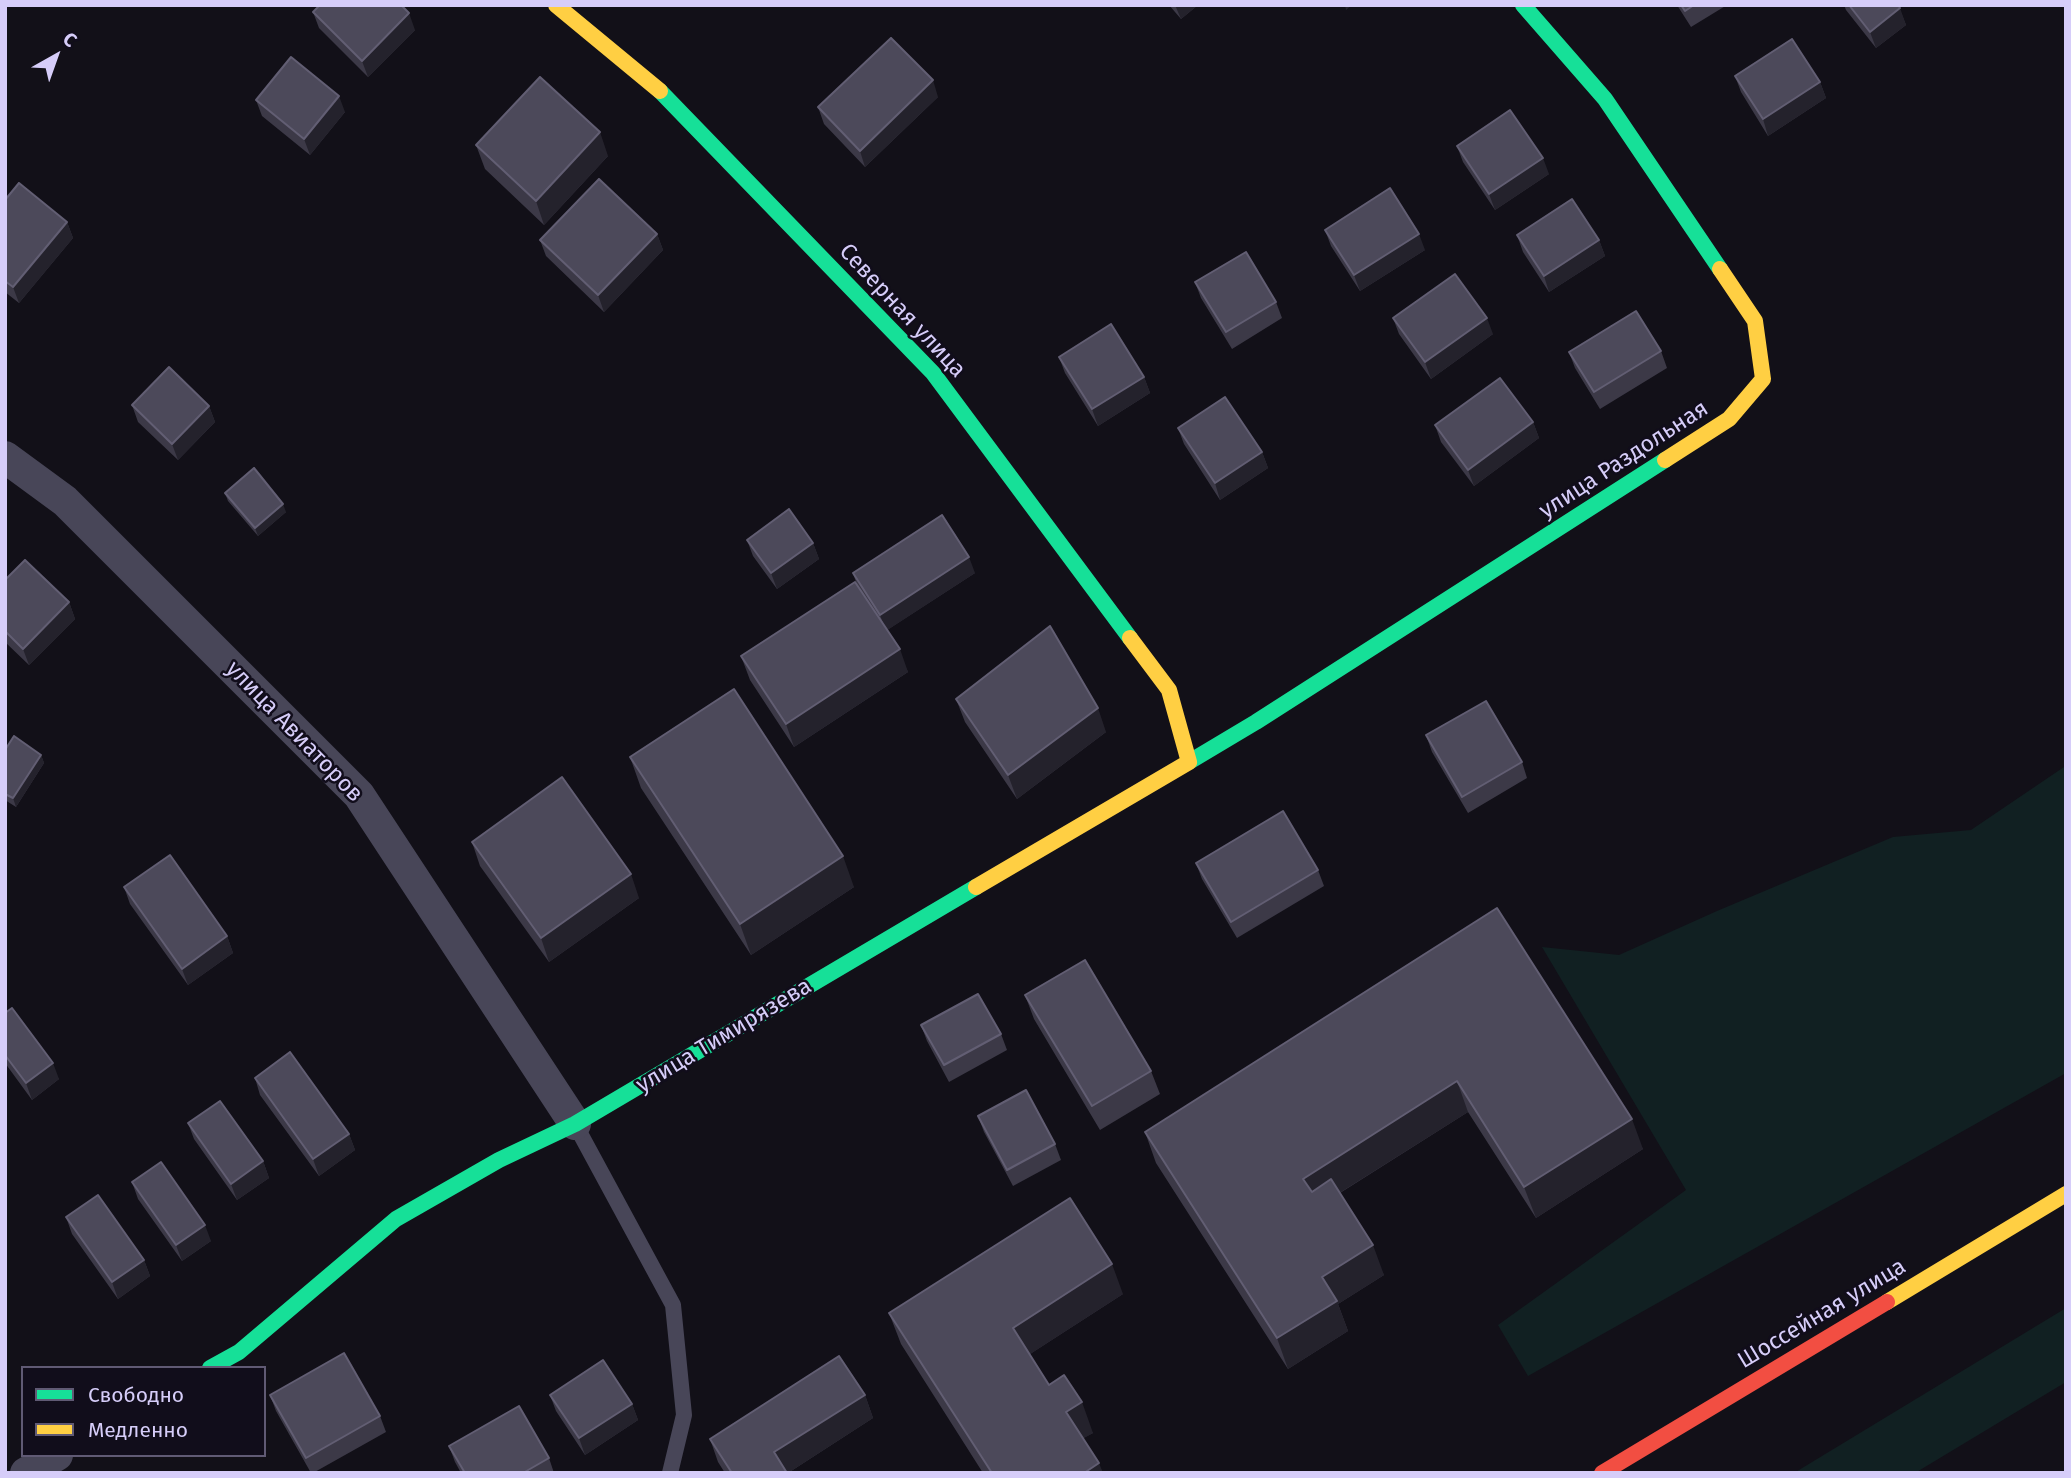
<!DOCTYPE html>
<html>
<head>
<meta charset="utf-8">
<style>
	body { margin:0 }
	#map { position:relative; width:2071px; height:1478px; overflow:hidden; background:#121018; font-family:"Fira Sans",sans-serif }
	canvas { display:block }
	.frame { position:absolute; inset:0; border:7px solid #d6cdf9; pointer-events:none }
	.legend { position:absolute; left:21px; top:1366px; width:245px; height:91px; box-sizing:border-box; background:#110d1b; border:2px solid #605a74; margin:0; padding:9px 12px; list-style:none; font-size:21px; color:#d6cdf9 }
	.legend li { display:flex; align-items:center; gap:14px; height:35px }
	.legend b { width:35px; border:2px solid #605a74 }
	.north { position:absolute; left:21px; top:21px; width:70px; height:70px; -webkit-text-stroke:5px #110d1b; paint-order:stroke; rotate:40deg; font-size:19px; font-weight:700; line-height:28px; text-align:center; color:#d6cdf9 }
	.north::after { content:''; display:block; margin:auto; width:24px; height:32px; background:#d6cdf9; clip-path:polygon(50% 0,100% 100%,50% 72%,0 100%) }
</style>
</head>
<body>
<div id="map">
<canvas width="2071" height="1478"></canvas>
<div class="frame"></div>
<ul class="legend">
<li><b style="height:9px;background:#16e098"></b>Свободно</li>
<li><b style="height:9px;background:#ffcf43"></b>Медленно</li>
</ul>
<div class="north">С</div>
</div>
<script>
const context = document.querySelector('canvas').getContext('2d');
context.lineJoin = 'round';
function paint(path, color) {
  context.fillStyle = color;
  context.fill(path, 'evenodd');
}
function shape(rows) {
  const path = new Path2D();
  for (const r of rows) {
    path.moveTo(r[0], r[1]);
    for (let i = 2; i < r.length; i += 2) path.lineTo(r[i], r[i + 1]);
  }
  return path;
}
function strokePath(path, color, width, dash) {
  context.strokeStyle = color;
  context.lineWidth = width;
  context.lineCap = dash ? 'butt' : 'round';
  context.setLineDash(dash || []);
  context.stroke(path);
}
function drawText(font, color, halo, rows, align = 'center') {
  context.font = font + ' "Fira Sans",sans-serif';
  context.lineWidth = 5;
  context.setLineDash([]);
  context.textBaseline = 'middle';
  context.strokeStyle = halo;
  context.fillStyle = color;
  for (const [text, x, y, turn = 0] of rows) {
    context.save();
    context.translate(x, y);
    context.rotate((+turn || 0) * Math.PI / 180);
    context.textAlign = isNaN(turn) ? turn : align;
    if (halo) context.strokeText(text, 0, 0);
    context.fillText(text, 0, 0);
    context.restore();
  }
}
const green = shape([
	[2064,767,2066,767,2066,1073,1528,1376,1498,1325,1686,1190,1542,947,1619,955,1717,911,1893,837,1971,830],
	[2066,1308,2066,1382,1915,1473,1794,1473]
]);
const lane = shape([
	[575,1124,673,1305,684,1415,670,1473]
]);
const street = shape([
	[5,457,65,501,359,795,575,1124],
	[26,1473,57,1455]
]);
const fast = shape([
	[1523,5,1605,99,1720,269],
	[660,91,933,373,1130,638],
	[1189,762,1256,722,1665,460],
	[210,1368,239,1352,396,1219,499,1160,575,1124,976,887]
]);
const slow = shape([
	[556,5,660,91],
	[1665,460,1729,419,1763,379,1755,321,1720,269],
	[976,887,1189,762,1169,690,1130,638],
	[1887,1302,2066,1194]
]);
const jam = shape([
	[1602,1473,1887,1302]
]);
const wall = shape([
	[1169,5,1198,5,1181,19],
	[1677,5,1727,5,1691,27],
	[1844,5,1898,5,1906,25,1876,48,1846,10],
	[313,12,415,30,368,77,319,28],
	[1735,76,1820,82,1826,98,1768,136,1741,92],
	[938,97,865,167,824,124,818,107],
	[256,100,345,112,310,155,262,116],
	[476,145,608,156,544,225,485,169],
	[1457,146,1549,174,1495,210,1463,162],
	[5,200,67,222,73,238,19,303,5,292],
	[1325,230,1425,250,1360,291,1331,246],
	[657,234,663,250,604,312,546,256,540,240],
	[1517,235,1599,240,1605,256,1549,292,1523,252],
	[1195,282,1276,302,1282,318,1232,349,1201,298],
	[1393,318,1493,334,1431,379,1399,334],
	[1661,351,1667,368,1600,409,1575,368,1569,352],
	[1059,357,1144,377,1150,393,1098,426,1065,373],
	[132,405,209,406,215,422,178,460,138,422],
	[1533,422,1539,438,1474,486,1441,442,1435,425],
	[1178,428,1262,452,1268,468,1220,500,1184,444],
	[225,493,286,512,258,536,228,501],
	[747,540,813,543,819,559,777,589,753,556],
	[853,573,975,573,887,630,908,672,794,747,750,680,741,656,857,585],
	[5,580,69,602,75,619,29,665,5,642],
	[956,699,1106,732,1017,799,965,722],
	[1426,735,1522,762,1527,778,1468,813,1432,752],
	[5,750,41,755,44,763,16,807,5,800],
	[630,757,854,887,751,955,641,788],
	[472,842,639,898,549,962,480,866],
	[1196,863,1318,870,1324,886,1237,938,1202,879],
	[124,887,227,936,233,953,188,985,130,904],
	[1497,908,1643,1149,1536,1218,1468,1112,1340,1193,1384,1275,1338,1304,1348,1331,1288,1369,1156,1163,1145,1132],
	[1025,995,1151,1071,1160,1094,1100,1130,1034,1019],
	[5,1013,59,1079,32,1100,5,1063],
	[921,1025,1001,1034,1007,1050,949,1082,927,1041],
	[255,1078,349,1134,355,1150,319,1176,260,1095],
	[978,1116,1055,1144,1061,1160,1013,1186,984,1132],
	[188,1123,263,1161,269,1178,237,1200,194,1139],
	[132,1182,211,1241,182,1261,138,1199],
	[66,1217,144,1260,150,1276,118,1299,72,1234],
	[1123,1294,1030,1354,1049,1385,1093,1433,1083,1438,1103,1473,983,1473,901,1344,889,1313],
	[270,1395,380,1416,386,1432,313,1473,311,1473,276,1411],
	[550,1395,632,1404,638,1420,585,1455,556,1411],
	[865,1395,873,1418,788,1473,725,1473,718,1462,710,1439],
	[449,1446,549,1458,554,1473,461,1473,455,1462]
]);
const shadedWall = shape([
	[1175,5,1198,5,1181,19],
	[1345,5,1352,5,1346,10],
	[1900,8,1906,25,1876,48,1870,32],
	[409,13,415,30,368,77,362,61],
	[933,80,938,97,865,167,860,151],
	[1820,82,1826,98,1768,136,1763,119],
	[339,96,345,112,310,155,304,139],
	[600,132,608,156,544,225,536,201],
	[1543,158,1549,174,1495,210,1489,194],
	[67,222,73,238,19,303,13,287],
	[657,234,663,250,604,312,598,295],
	[1419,234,1425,250,1360,291,1354,275],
	[1599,240,1605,256,1549,292,1544,276],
	[1487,318,1493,334,1431,379,1425,362],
	[1144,377,1150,393,1098,426,1092,409],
	[209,406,215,422,178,460,172,444],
	[1533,422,1539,438,1474,486,1468,470],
	[1262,452,1268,468,1220,500,1215,483],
	[283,504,286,512,258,536,255,528],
	[813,543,819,559,777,589,771,573],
	[969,557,975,573,886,631,880,615],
	[69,602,75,619,29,665,23,649],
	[900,649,908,672,794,747,786,724],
	[1098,708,1106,732,1017,799,1008,775],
	[41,755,44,763,16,807,13,798],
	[843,856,854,887,751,955,740,924],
	[631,874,639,898,549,962,541,938],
	[227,936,233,953,188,985,182,969],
	[53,1063,59,1079,32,1100,26,1083],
	[1457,1081,1468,1112,1314,1209,1303,1179],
	[1632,1119,1643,1149,1536,1218,1524,1187],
	[349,1134,355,1150,319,1176,313,1159],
	[263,1161,269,1178,237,1200,231,1184],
	[205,1225,211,1241,182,1261,176,1245],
	[1373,1245,1384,1275,1338,1304,1348,1331,1288,1369,1277,1338,1322,1277],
	[144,1260,150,1276,118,1299,112,1282],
	[1112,1264,1123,1294,1024,1358,1013,1328],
	[865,1395,873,1418,788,1473,781,1473,774,1452],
	[1082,1402,1093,1433,1077,1442,1066,1412],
	[632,1404,638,1420,585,1455,579,1438],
	[1099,1463,1103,1473,1084,1473]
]);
const building = shape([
	[320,5,401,5,409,13,362,61,313,12,320,5],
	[1681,5,1694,5,1685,11,1681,5],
	[1849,5,1898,5,1900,8,1870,32,1849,5],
	[891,38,933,80,860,151,818,107,891,38],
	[1792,39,1820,82,1763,119,1735,76,1792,39],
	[291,57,339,96,304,139,256,100,291,57],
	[540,77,600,132,536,201,476,145,540,77],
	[1510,110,1543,158,1489,194,1457,146,1510,110],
	[599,179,657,234,598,295,540,240,599,179],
	[19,183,67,222,13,287,5,281,5,200,19,183],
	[1390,188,1419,234,1354,275,1325,230,1390,188],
	[1572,199,1599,240,1544,276,1517,235,1572,199],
	[1246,252,1276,302,1226,332,1195,282,1246,252],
	[1455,274,1487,318,1425,362,1393,318,1455,274],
	[1636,311,1661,351,1594,392,1569,352,1636,311],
	[1111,324,1144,377,1092,409,1059,357,1111,324],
	[169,367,209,406,172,444,132,405,169,367],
	[1500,378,1533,422,1468,470,1435,425,1500,378],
	[1225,397,1262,452,1215,483,1178,428,1225,397],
	[254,468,283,504,255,528,225,493,254,468],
	[789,509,813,543,771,573,747,540,789,509],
	[942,515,969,557,880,615,853,573,942,515],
	[25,560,69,602,23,649,5,631,5,580,25,560],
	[855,582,900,649,786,724,741,656,855,582],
	[1050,626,1098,708,1008,775,956,699,1050,626],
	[734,689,843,856,740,924,630,757,734,689],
	[1486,701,1522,762,1462,797,1426,735,1486,701],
	[14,736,41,755,13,798,5,794,5,750,14,736],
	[562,777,631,874,541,938,472,842,562,777],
	[1283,811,1318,870,1231,922,1196,863,1283,811],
	[170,855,227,936,182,969,124,887,170,855],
	[1497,908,1632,1119,1524,1187,1457,1081,1303,1179,1312,1192,1331,1179,1373,1245,1322,1277,1337,1301,1277,1338,1145,1132,1497,908],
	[1085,960,1151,1071,1092,1106,1025,995,1085,960],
	[978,994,1001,1034,944,1065,921,1025,978,994],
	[12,1008,53,1063,26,1083,5,1055,5,1013,12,1008],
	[290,1052,349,1134,313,1159,255,1078,290,1052],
	[1026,1090,1055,1144,1007,1170,978,1116,1026,1090],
	[220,1101,263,1161,231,1184,188,1123,220,1101],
	[161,1162,205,1225,176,1245,132,1182,161,1162],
	[98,1195,144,1260,112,1282,66,1217,98,1195],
	[1070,1198,1112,1264,1013,1328,1049,1385,1064,1375,1082,1402,1066,1412,1099,1463,1084,1473,992,1473,889,1313,1070,1198],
	[344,1353,380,1416,306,1458,270,1395,344,1353],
	[839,1356,865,1395,774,1452,787,1473,732,1473,710,1439,839,1356],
	[603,1360,632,1404,579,1438,550,1395,603,1360],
	[519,1406,549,1458,523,1473,465,1473,449,1446,519,1406]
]);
const streetNames = [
	["Северная улица",902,311,47],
	["улица Раздольная",1624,460,-33],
	["улица Авиаторов",294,732,46],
	["улица Тимирязева",724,1036,-31],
	["Шоссейная улица",1822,1314,-31]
];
paint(green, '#112022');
strokePath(lane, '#484658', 16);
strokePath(street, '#484658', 32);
strokePath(fast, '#16e098', 16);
strokePath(slow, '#ffcf43', 16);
strokePath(jam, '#f24e42', 16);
paint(wall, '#3c3947');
paint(shadedWall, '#24222c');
paint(building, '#4c495a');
strokePath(building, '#625e73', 2);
drawText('23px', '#d6cdf9', '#110d1b', streetNames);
</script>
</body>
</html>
